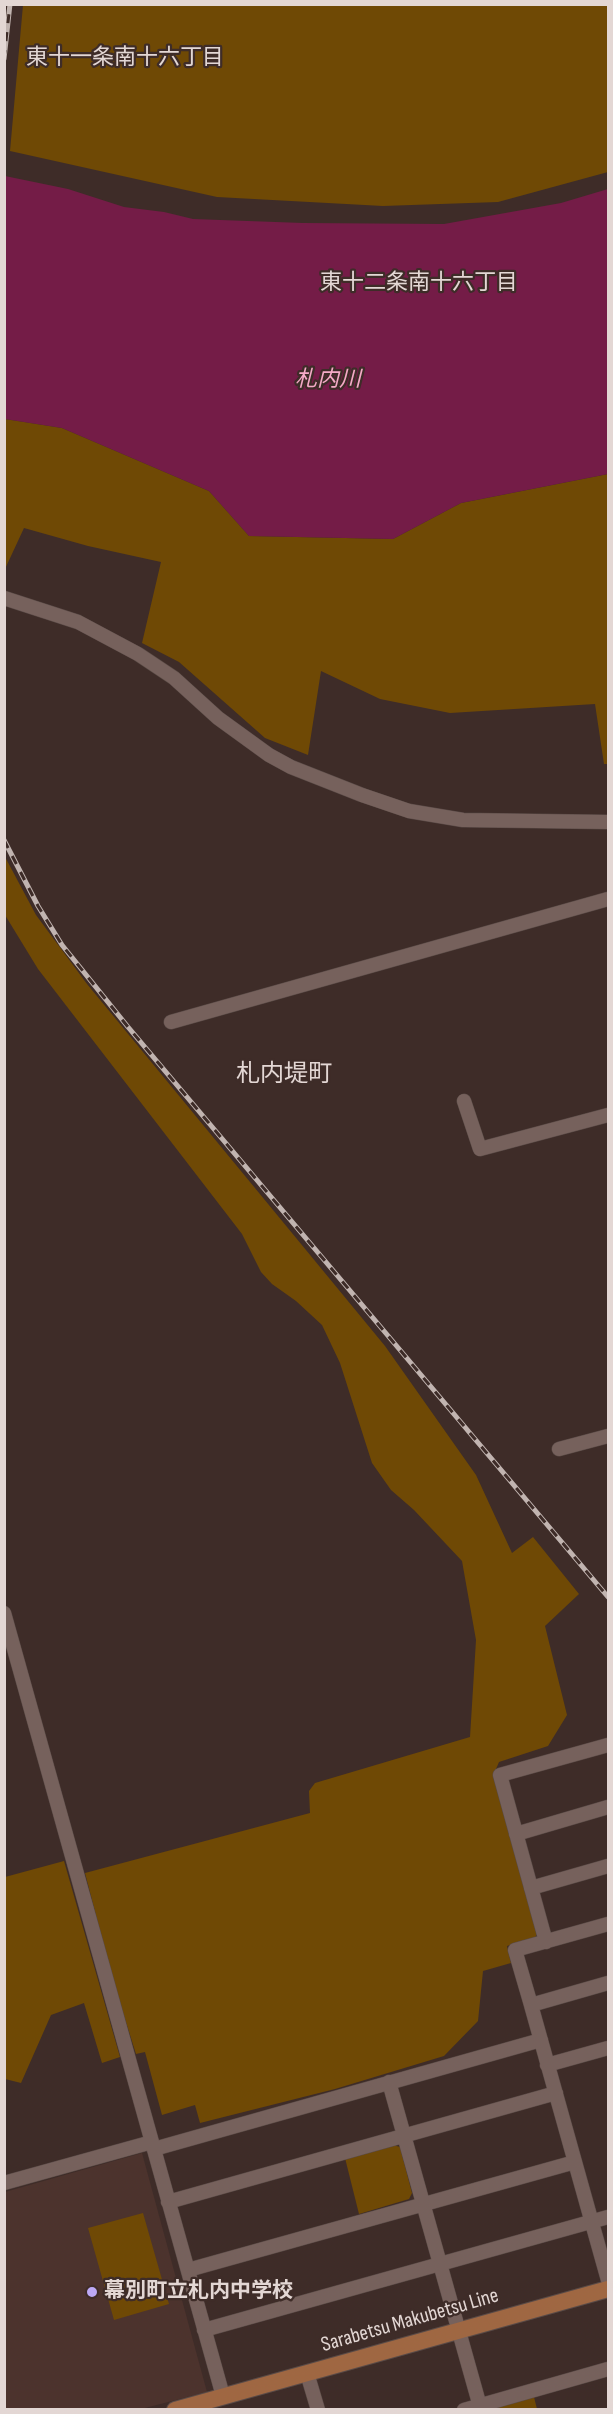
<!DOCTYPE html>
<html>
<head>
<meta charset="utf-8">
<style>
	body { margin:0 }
	#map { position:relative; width:613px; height:2414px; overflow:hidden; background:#3e2c28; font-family:"Sofia Sans Condensed",sans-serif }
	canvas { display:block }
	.frame { position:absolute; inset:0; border:6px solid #e3d7d4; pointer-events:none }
</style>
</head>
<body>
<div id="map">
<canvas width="613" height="2414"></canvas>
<div class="frame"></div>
</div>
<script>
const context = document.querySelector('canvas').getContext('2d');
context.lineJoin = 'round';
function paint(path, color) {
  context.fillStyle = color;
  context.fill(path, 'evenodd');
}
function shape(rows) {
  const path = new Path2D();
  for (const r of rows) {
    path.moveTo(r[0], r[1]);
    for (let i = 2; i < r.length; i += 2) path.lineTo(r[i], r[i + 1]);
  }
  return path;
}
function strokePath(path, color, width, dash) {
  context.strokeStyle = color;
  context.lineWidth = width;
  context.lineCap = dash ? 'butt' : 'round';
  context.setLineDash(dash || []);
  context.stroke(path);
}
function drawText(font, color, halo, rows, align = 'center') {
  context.font = font + ' "Sofia Sans Condensed","Noto Sans JP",sans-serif';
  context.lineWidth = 4.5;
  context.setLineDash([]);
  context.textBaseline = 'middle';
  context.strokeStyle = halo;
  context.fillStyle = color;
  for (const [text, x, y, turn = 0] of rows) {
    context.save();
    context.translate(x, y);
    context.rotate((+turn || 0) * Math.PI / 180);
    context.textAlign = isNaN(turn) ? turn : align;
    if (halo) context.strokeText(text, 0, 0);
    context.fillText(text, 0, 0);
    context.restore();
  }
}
const built = shape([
	[142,2153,207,2392,141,2409,5,2410,5,2192]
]);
const green = shape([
	[23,5,608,5,608,172,498,202,383,206,217,197,10,151],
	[5,419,62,428,209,491,249,536,393,539,461,503,608,474,608,764,604,764,595,704,450,713,380,699,321,671,308,755,265,738,179,662,142,643,161,562,88,546,24,528,5,569],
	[4,855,36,915,87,984,385,1346,476,1475,512,1553,533,1537,579,1594,545,1626,567,1715,548,1746,499,1762,493,1776,538,1932,535,1938,507,1946,511,1963,483,1971,478,2021,444,2056,335,2089,200,2123,195,2105,162,2115,145,2052,136,2054,113,1981,85,1873,310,1813,309,1791,315,1783,470,1737,476,1640,462,1561,414,1510,391,1490,372,1463,340,1363,322,1325,296,1301,272,1284,261,1272,242,1234,38,969,5,915],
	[64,1861,120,2057,102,2063,84,2003,51,2015,21,2083,5,2079,5,1877],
	[393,2145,400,2147,412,2193,409,2199,359,2214,345,2158],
	[143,2213,169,2304,114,2320,88,2228],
	[534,2397,537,2409,492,2410,492,2409]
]);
const water = shape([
	[5,176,68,189,124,207,164,212,193,219,303,223,444,224,561,203,608,189,608,474,461,503,393,539,249,536,209,491,62,428,5,419]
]);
const minor = shape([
	[4,598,78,622,138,654,174,678,218,718,269,755,291,767,362,795,409,811,463,820,608,822],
	[171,1022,608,899],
	[464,1101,480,1149,608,1115],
	[559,1449,608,1436],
	[4,1613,223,2396],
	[516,1834,608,1807],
	[531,1888,608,1866],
	[546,1942,500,1775,608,1745],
	[608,1983,531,2005,608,2280],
	[531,2005,515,1950,608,1924],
	[547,2065,608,2048],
	[389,2082,481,2410],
	[154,2149,541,2040],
	[4,2183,152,2142],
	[168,2202,556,2093],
	[188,2270,575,2162],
	[204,2330,608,2217],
	[307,2373,318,2410],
	[464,2410,608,2369]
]);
const major = shape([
	[175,2410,608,2289]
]);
const rail = shape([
	[4,59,10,4],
	[4,840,38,906,62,945,128,1027,608,1597]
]);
const markers = [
	[92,2292,6,"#bda9f5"]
];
const poiNames = [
	["幕別町立札内中学校",104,2292]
];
const streetNames = [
	["Sarabetsu Makubetsu Line",410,2321,-16]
];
const neighbourhoodNames = [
	["東十一条南十六丁目",125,58],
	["東十二条南十六丁目",419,283]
];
const waterNames = [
	["札内川",328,380]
];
const quarterNames = [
	["札内堤町",284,1075]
];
paint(built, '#4c332d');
paint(green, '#6f4905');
paint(water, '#741c47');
strokePath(minor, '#5a4b47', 15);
strokePath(major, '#5a4b47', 18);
strokePath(minor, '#76615c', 14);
strokePath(major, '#9f6742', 16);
strokePath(rail, '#c1b4b0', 5);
strokePath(rail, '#3e2c28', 3, [9]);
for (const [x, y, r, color] of markers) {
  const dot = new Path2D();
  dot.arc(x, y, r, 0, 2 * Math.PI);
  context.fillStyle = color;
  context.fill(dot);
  strokePath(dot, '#3e2c28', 2);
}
drawText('bold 21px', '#e3d7d4', '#3e2c28', poiNames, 'left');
drawText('21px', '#e3d7d4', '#3e2c28', streetNames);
drawText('22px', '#e3d7d4', '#3e2c28', neighbourhoodNames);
drawText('italic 22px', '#f5aac7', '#3e2c28', waterNames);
drawText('24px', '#e3d7d4', '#3e2c28', quarterNames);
</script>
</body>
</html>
